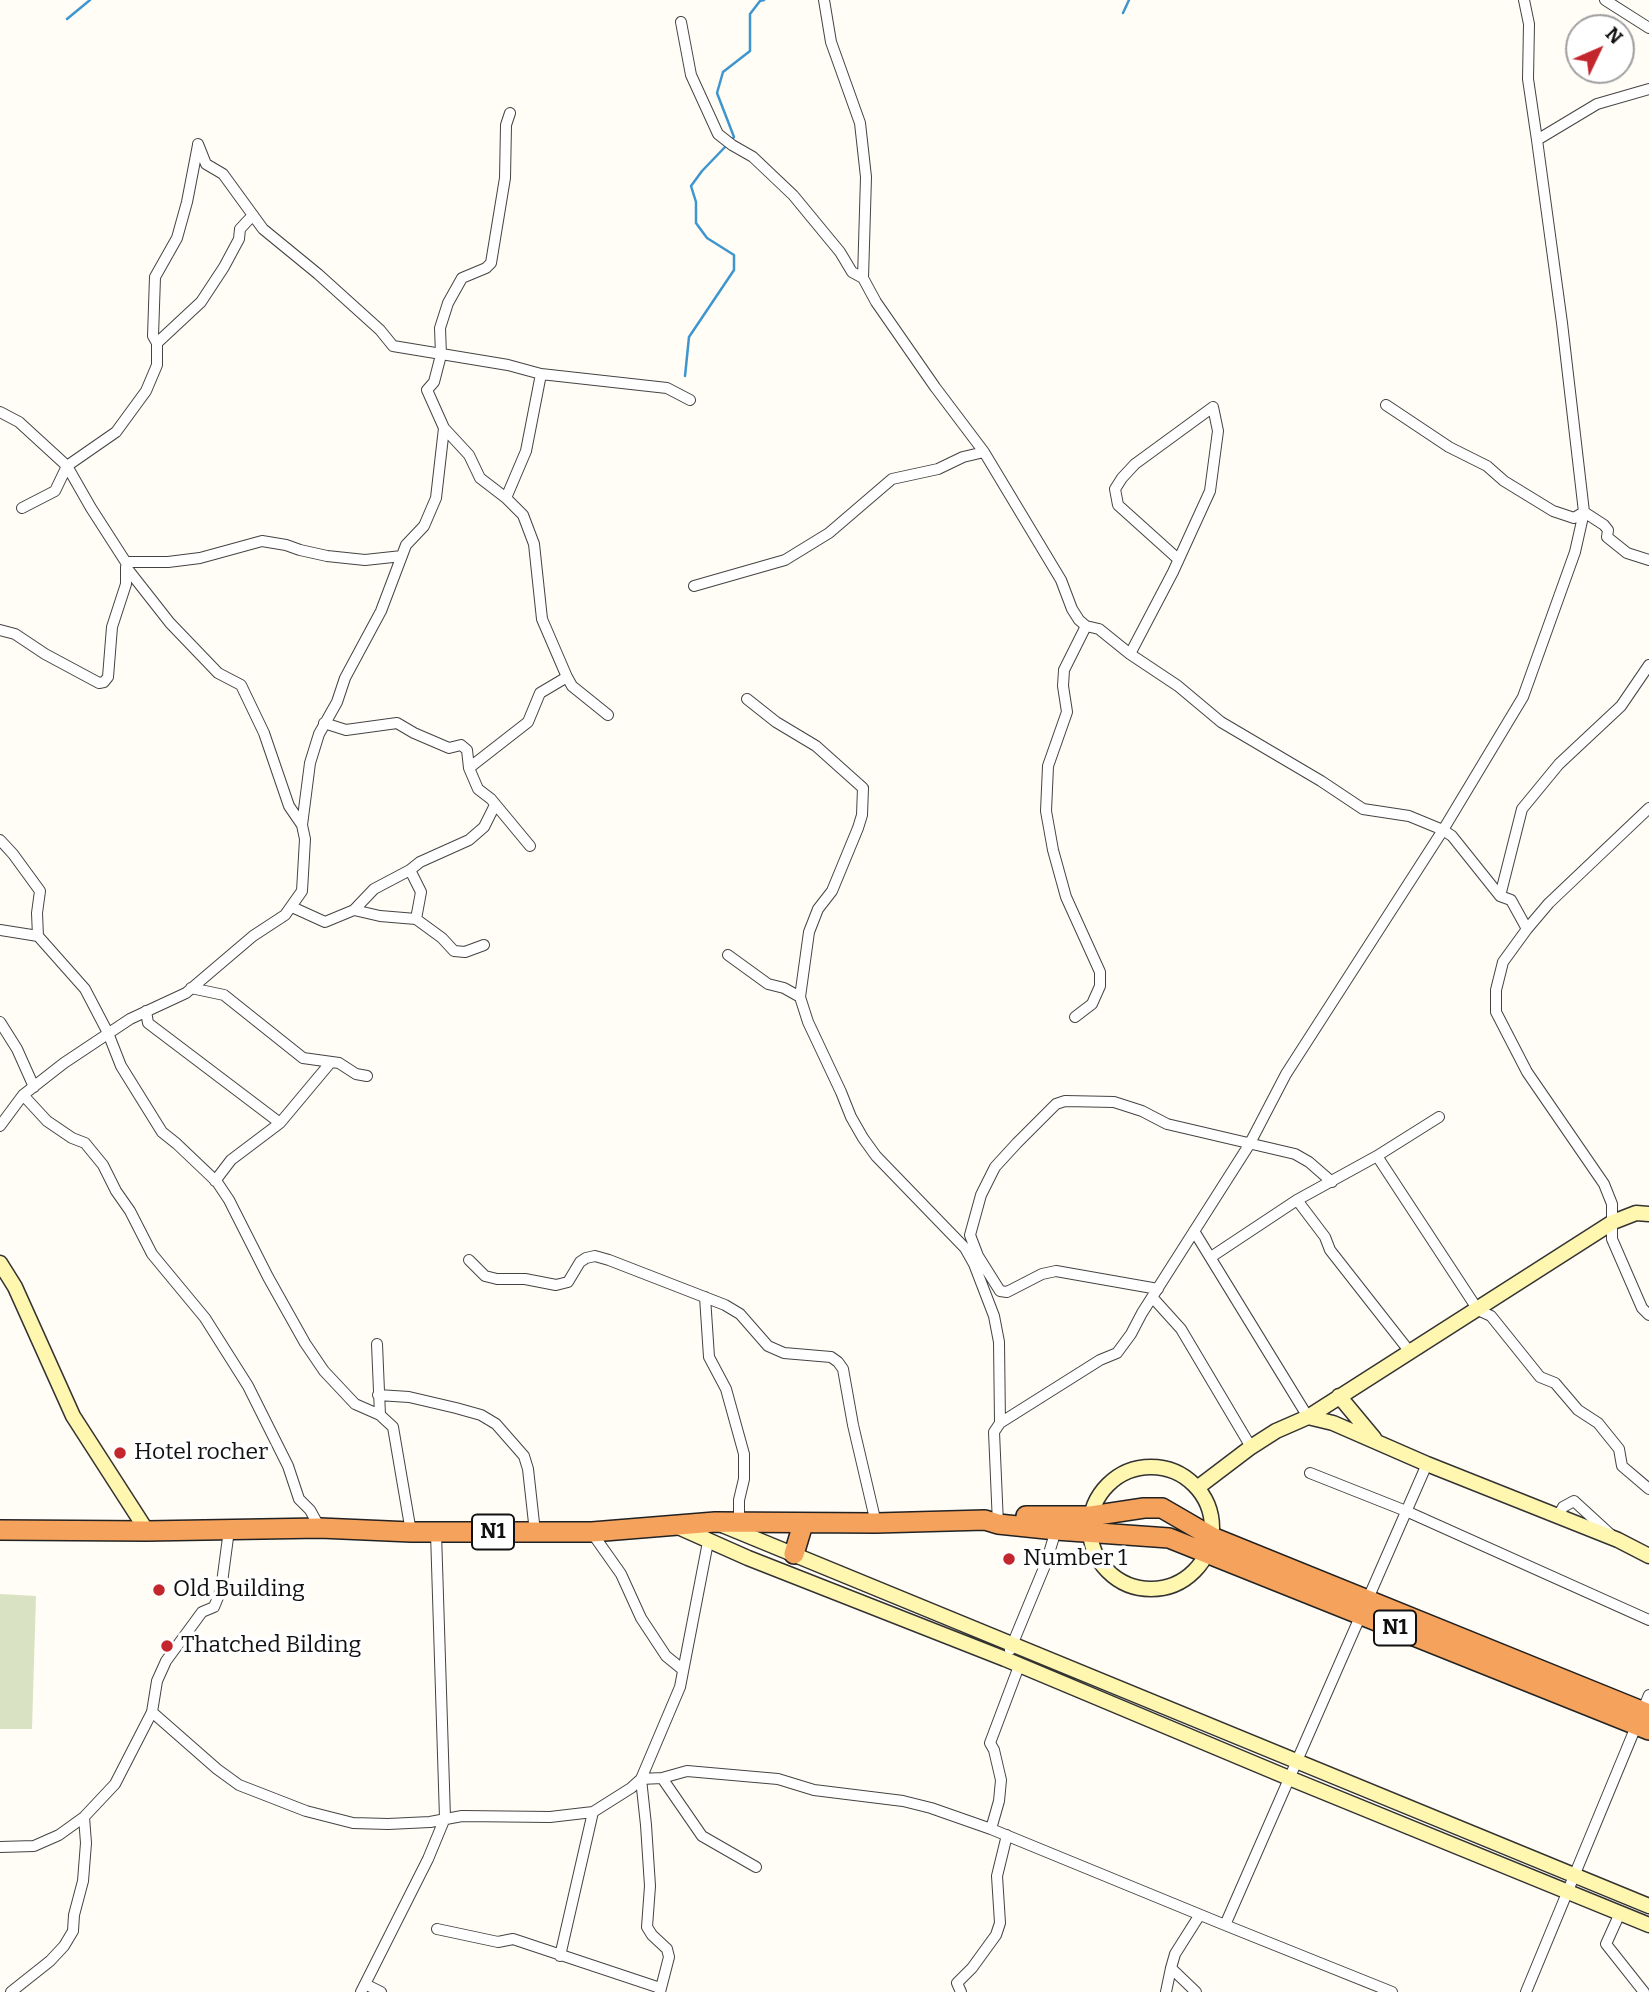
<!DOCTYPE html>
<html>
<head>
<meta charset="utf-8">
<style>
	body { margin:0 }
	#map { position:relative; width:1649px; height:1992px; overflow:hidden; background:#fffdf5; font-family:Bitter,serif }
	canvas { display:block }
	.north { position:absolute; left:1565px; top:14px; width:70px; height:70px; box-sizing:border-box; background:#fff; border:2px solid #a0a0a0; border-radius:50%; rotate:46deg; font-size:19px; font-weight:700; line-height:28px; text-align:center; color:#111 }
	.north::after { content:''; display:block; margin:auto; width:24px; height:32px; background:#c4262e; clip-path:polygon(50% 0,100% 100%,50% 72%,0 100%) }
</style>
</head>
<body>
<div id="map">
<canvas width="1649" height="1992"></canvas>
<div class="north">N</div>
</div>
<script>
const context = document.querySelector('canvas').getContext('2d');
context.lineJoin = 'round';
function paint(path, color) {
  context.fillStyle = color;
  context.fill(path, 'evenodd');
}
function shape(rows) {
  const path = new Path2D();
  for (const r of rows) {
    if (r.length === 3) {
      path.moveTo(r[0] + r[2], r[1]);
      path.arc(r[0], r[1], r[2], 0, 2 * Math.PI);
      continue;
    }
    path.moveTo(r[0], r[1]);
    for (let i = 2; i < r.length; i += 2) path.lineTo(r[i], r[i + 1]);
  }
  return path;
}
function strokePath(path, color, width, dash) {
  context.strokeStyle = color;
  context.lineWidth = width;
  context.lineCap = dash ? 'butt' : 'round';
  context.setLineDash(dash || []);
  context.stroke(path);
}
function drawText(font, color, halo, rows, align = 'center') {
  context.font = font + ' Bitter,serif';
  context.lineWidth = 7;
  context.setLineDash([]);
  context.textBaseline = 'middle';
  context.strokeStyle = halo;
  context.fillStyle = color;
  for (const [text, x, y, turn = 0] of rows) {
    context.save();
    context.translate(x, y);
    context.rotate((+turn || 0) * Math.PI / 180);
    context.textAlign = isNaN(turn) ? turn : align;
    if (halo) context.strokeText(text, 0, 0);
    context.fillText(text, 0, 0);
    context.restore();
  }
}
const cemetery = shape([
	[0,1594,36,1596,32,1729,0,1729]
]);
const stream = shape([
	[1123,13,1129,0],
	[67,19,90,0],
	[731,141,734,137,717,93,723,72,750,51,750,14,760,1,764,0],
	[685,376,689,337,734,270,734,255,707,238,696,223,696,202,691,186,702,171,726,146]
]);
const street = shape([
	[824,0,831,42,860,123,866,177,863,278,876,302,935,387,984,452,1061,580,1072,609,1079,620,1086,626,1099,629,1130,654,1178,686,1221,722,1321,781,1363,809,1409,816,1443,830,1452,836,1500,896,1511,900,1527,929],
	[1524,0,1529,24,1528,79,1537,140],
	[1605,0,1649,28],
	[681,22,691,75,718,134,732,145,753,157,793,195,840,252,852,272,863,278],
	[198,144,206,164,223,174,263,229,318,274,380,330,393,346,508,365,541,374,667,388,690,400],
	[157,343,201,302,224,267,239,239,240,229,253,215],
	[1386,405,1449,447,1487,466,1504,481,1553,511,1574,518,1584,512,1604,525,1608,530,1607,537,1627,553,1649,560],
	[0,412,19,422,67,466,91,508,127,564],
	[444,428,469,455,480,478,506,498,523,515,534,544,542,619,567,677,572,686,608,715],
	[506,498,526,451,541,374],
	[22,508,55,491,67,466,116,432,146,391,157,365,157,343,153,336,155,277,177,238,187,202,198,145],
	[126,567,170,623,218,673,241,685,264,733,289,806,302,825],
	[126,567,129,562,168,562,200,558,262,541,286,545,300,550,327,556,365,560,402,556],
	[694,586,785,560,829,533,892,479,938,469,963,457,984,452],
	[0,630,15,634,45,654,99,683,104,682,108,677,112,627,126,584,126,567],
	[1130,654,1173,572,1210,491,1218,431,1213,407,1135,464,1122,478,1115,489,1118,505,1178,559],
	[747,699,776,722,816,746,863,788,862,815,858,828,832,891,818,909,809,932,800,997],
	[324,723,346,730,397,723,414,733,449,748,461,745,467,750,469,768,478,789,491,799,530,846],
	[469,768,528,722,540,693,567,677],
	[1649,808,1549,903,1527,929,1503,962,1496,990,1496,1012,1527,1072,1604,1184,1612,1204,1612,1239,1642,1308,1649,1315],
	[0,840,13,854,40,891,37,913,38,936],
	[410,870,421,892,416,919,442,938,454,951,465,952,484,945],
	[1500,896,1522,809,1559,764,1621,706,1649,665],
	[292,907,325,922,354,910,380,916,416,919],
	[354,910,374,889,410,870,420,862,469,840,484,827,495,805],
	[0,930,38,936,85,989,108,1033,121,1066,162,1132,177,1144,217,1182,229,1200,268,1277,305,1343,324,1371,355,1404,380,1415,393,1427,411,1532],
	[728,955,768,984,784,988,800,997,808,1022,841,1092,851,1117,863,1138,876,1156,965,1248,974,1264,994,1316,999,1342,1000,1423],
	[191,988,224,995,303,1058,339,1063,356,1074,367,1076],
	[146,1011,148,1023,280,1123],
	[1075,1017,1092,1004,1100,986,1100,972,1066,897,1053,850,1046,811,1048,766,1067,712,1063,686,1064,670,1086,626],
	[0,1022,17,1049,34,1087],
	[23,1095,47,1121,72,1138,85,1143,103,1165,116,1191,130,1211,152,1254,205,1318,248,1386,288,1466,299,1499,310,1510,320,1528],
	[0,1126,23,1095,64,1063,130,1019,186,993,253,936,285,915,302,891,305,839,302,825,310,763,319,734,337,702,345,678,381,611,406,545,424,526,436,498,444,428,427,390,434,382,441,355,440,328,448,303,462,278,486,268,491,263,505,178,506,125,510,113],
	[1377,1156,1478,1310,1491,1316,1540,1377,1555,1383,1578,1410,1598,1423,1619,1449,1622,1466,1649,1489],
	[215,1181,231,1160,280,1123,331,1062],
	[1297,1200,1325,1237,1330,1250,1410,1352],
	[1194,1231,1308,1417],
	[1211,1257,1297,1200,1377,1156,1439,1117],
	[469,1260,485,1276,497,1279,525,1279,556,1285,568,1282,580,1262,586,1258,595,1256,609,1260,725,1305,740,1314,768,1346,784,1353,831,1357,838,1362,843,1369,853,1425,876,1523],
	[1158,1289,1056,1271,1042,1274,1007,1292,1000,1291,978,1256,970,1235,981,1195,995,1167,1017,1143,1056,1104,1065,1101,1114,1102,1142,1111,1167,1124,1295,1154,1309,1162,1332,1182],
	[705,1297,709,1357,726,1389,744,1454,744,1479,739,1500,739,1523],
	[1153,1298,1181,1329,1251,1447],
	[377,1344,380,1415],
	[378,1395,409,1397,456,1408,481,1415,496,1424,524,1456,528,1469,535,1532],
	[1310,1473,1406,1511,1649,1620],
	[1558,1517,1563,1507,1574,1501,1610,1534],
	[998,1524,994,1432,1000,1423,1100,1360,1117,1353,1131,1334,1142,1313,1249,1145,1286,1074,1443,830,1523,697,1575,552,1584,512,1562,323,1537,140,1597,104,1649,89],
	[229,1530,221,1590,214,1607,202,1612,166,1661,157,1681,152,1712,217,1769,239,1785,306,1811,353,1823,388,1824,430,1822,462,1816,550,1817,593,1812,631,1788,641,1779,680,1687,708,1542,706,1537],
	[592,1533,621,1574,641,1618,666,1656,682,1669],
	[1010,1650,1046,1563,1056,1530],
	[662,1778,702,1836,756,1867],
	[991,1829,999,1801,1001,1780,994,1750,990,1743,1019,1666],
	[0,1847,34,1846,59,1835,84,1817,115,1784,152,1712],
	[1620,1913,1606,1944,1644,1992],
	[437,1929,498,1942,513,1939,660,1988],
	[560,1956,593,1812],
	[365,1984,381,1992],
	[11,1992,50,1961,64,1946,73,1931,74,1915,83,1881,86,1843,84,1817],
	[361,1992,428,1859,445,1818,436,1533],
	[660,1992,669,1957,667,1949,652,1935,647,1927,650,1886,646,1825,641,1779,662,1778,687,1771,778,1779,814,1790,903,1801,931,1808,991,1829,1225,1925],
	[961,1992,957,1983,972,1968,996,1935,1000,1923,997,1876,1007,1835],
	[1166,1992,1171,1968],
	[1196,1992,1171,1968,1175,1954,1199,1916],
	[1392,1992,1225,1925,1427,1464],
	[1526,1992,1649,1695]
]);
const secondary = shape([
	[0,1263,15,1287,73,1416,147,1531],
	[1339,1396,1374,1438],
	[1308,1417,1333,1423,1427,1464,1618,1540,1649,1556],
	[1151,1528,61],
	[1197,1488,1251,1447,1276,1431,1308,1417,1613,1222,1636,1213,1649,1214],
	[722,1525,1649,1906],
	[676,1526,748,1558,1005,1659,1289,1778,1649,1925]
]);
const highway = shape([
	[1026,1516,1091,1516,1144,1508,1162,1508,1212,1537,1649,1714],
	[0,1530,147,1531,320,1528,411,1532,592,1532,715,1522,876,1523,985,1520,998,1524,1056,1530,1169,1538,1649,1730],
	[794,1554,803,1524]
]);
const markers = [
	[120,1453,7,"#c4262e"],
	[1009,1559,7,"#c4262e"],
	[159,1590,7,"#c4262e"],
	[167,1646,7,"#c4262e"]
];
const shields = [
	[493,1532,42],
	[1395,1628,42]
];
const shieldNames = [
	["N1",493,1532],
	["N1",1395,1628]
];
const poiNames = [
	["Hotel rocher",134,1453],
	["Number 1",1023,1559],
	["Old Building",173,1590],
	["Thatched Bilding",181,1646]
];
paint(cemetery, '#d9e3c4');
strokePath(stream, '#3f96cf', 2.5);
strokePath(street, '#444', 12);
strokePath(secondary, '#333', 17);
strokePath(highway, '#222', 22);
strokePath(street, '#fff', 10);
strokePath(secondary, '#fff6b0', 14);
strokePath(highway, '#f5a25d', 19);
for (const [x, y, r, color] of markers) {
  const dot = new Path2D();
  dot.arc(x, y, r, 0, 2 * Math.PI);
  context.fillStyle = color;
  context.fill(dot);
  strokePath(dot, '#fff', 2.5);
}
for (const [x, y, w] of shields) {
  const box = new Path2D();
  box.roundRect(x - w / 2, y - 17.5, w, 35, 5);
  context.fillStyle = '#fff';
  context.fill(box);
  strokePath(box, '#111', 2);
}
drawText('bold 21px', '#111', null, shieldNames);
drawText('23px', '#111', '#fff', poiNames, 'left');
</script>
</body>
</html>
